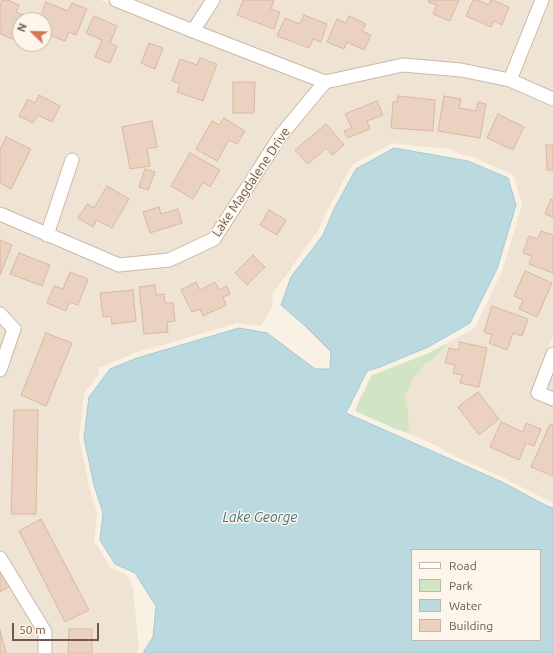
<!DOCTYPE html>
<html>
<head>
<meta charset="utf-8">
<style>
	body { margin:0 }
	#map { position:relative; width:553px; height:653px; overflow:hidden; background:#f9f1e4; font-family:Ubuntu,sans-serif }
	canvas { display:block }
	.legend { position:absolute; left:411px; top:549px; width:130px; height:92px; box-sizing:border-box; background:#fcf5e9; border:1px solid #c3b7ab; margin:0; padding:5px 7px; list-style:none; font-size:12px; color:#6e594d }
	.legend li { display:flex; align-items:center; gap:8px; height:20px }
	.legend b { width:20px; border:1px solid #c3b7ab }
	.north { position:absolute; left:12px; top:12px; width:40px; height:40px; box-sizing:border-box; background:#fcf5e9; border:1px solid #c3b7ab; border-radius:50%; rotate:293deg; font-size:11px; font-weight:700; line-height:16px; text-align:center; color:#6e594d }
	.north::after { content:''; display:block; margin:auto; width:14px; height:18px; background:#d47558; clip-path:polygon(50% 0,100% 100%,50% 72%,0 100%) }
	.scale { position:absolute; left:12px; top:623px; width:87px; height:18px; box-sizing:border-box; border:2px solid #6e594d; border-top:0; padding-left:5px; font-size:12px; line-height:14px; white-space:nowrap; color:#6e594d; -webkit-text-stroke:3px #fcf5e9; paint-order:stroke }
</style>
</head>
<body>
<div id="map">
<canvas width="553" height="653"></canvas>
<ul class="legend">
<li><b style="height:5px;background:#fff"></b>Road</li>
<li><b style="height:11px;background:#d1e4c4"></b>Park</li>
<li><b style="height:11px;background:#bbdae0"></b>Water</li>
<li><b style="height:11px;background:#ebd1bf"></b>Building</li>
</ul>
<div class="north">N</div>
<div class="scale">50 m</div>
</div>
<script>
const context = document.querySelector('canvas').getContext('2d');
context.lineJoin = 'round';
function paint(path, color) {
  context.fillStyle = color;
  context.fill(path, 'evenodd');
}
function shape(rows) {
  const path = new Path2D();
  for (const r of rows) {
    path.moveTo(r[0], r[1]);
    for (let i = 2; i < r.length; i += 2) path.lineTo(r[i], r[i + 1]);
  }
  return path;
}
function strokePath(path, color, width, dash) {
  context.strokeStyle = color;
  context.lineWidth = width;
  context.lineCap = dash ? 'butt' : 'round';
  context.setLineDash(dash || []);
  context.stroke(path);
}
function drawText(font, color, halo, rows, align = 'center') {
  context.font = font + ' Ubuntu,sans-serif';
  context.lineWidth = 3;
  context.setLineDash([]);
  context.textBaseline = 'middle';
  context.strokeStyle = halo;
  context.fillStyle = color;
  for (const [text, x, y, turn = 0] of rows) {
    context.save();
    context.translate(x, y);
    context.rotate((+turn || 0) * Math.PI / 180);
    context.textAlign = isNaN(turn) ? turn : align;
    if (halo) context.strokeText(text, 0, 0);
    context.fillText(text, 0, 0);
    context.restore();
  }
}
const residential = shape([
	[0,0,100,0,190,37,195,40,196,39,315,84,275,132,209,234,166,254,119,259,55,232,80,156,67,152,42,226,0,208],
	[20,20,44,20,44,44,20,44],
	[132,0,205,0,190,24],
	[221,0,535,0,505,73,403,59,327,75,324,73,323,74,202,29],
	[549,0,553,0,553,93,518,77],
	[404,72,461,76,508,86,553,106,553,335,532,390,536,398,553,406,553,503,549,501,504,478,446,452,436,445,407,433,409,428,408,411,405,397,413,378,427,362,431,361,448,343,474,328,476,326,502,271,522,205,514,177,512,174,470,156,460,154,451,149,415,146,392,143,352,165,329,207,319,229,276,289,272,295,273,306,261,326,237,323,135,353,108,364,104,367,99,367,98,375,84,394,79,438,89,486,97,513,94,541,111,568,127,575,133,588,139,647,137,653,0,653,0,221,39,238,116,270,217,244,220,242,287,139,330,87],
	[553,373,553,392,546,390]
]);
const green = shape([
	[448,343,431,361,427,362,413,378,405,397,408,411,409,428,407,433,393,428,355,411,360,399,372,375,383,371,431,352]
]);
const water = shape([
	[394,148,468,161,508,178,516,205,497,269,470,323,428,347,380,367,367,371,346,413,502,482,547,506,553,508,553,653,143,653,153,637,156,606,135,573,115,564,100,540,103,513,94,485,84,438,89,397,110,369,137,358,239,328,267,333,315,369,330,369,331,352,304,325,281,305,291,277,323,235,334,209,356,169,394,148],
	[412,550,540,550,540,640,412,640,412,550]
]);
const building = shape([
	[2,0,7,0,19,5,16,12,33,19,33,20,20,20,20,42,0,34,0,31,2,26,0,25,0,4,2,0],
	[243,0,274,0,271,9,280,12,274,29,237,15,243,0],
	[429,0,459,0,450,21,433,14,437,5,428,2,429,0],
	[473,0,477,0,489,5,491,0,492,0,509,7,502,25,494,21,491,27,466,16,473,0],
	[46,2,68,11,72,3,87,9,76,35,69,32,65,41,44,33,44,28,46,23,44,22,44,20,39,20,46,2],
	[304,15,327,24,321,42,313,39,309,48,277,36,285,18,300,24,304,15],
	[94,16,117,26,110,43,117,46,110,63,95,57,102,40,86,33,94,16],
	[349,16,366,24,362,31,371,35,364,50,347,42,344,49,327,42,337,19,346,23,349,16],
	[149,43,163,48,155,69,141,63,149,43],
	[200,58,217,64,203,101,177,92,180,84,172,81,180,59,197,65,200,58],
	[233,82,255,82,254,113,233,113,233,82],
	[39,95,60,106,52,122,38,115,33,123,19,116,28,99,35,103,39,95],
	[398,96,435,100,433,131,391,128,393,102,397,102,398,96],
	[444,96,461,99,459,108,476,111,478,102,486,104,480,138,438,131,444,96],
	[377,101,383,115,367,121,370,129,347,138,344,131,352,128,345,114,377,101],
	[498,114,524,127,513,150,487,138,498,114],
	[224,118,245,131,237,144,229,140,217,161,196,149,212,121,219,125,224,118],
	[152,121,157,147,147,149,150,166,130,169,122,127,152,121],
	[326,124,344,145,332,155,326,148,308,164,295,150,326,124],
	[6,137,31,149,11,189,0,183,0,150,6,137],
	[546,145,553,145,553,170,547,170,546,145],
	[190,153,220,170,210,187,203,182,193,199,171,186,190,153],
	[145,169,155,172,148,190,139,187,145,169],
	[107,186,129,199,112,228,97,220,93,227,78,218,87,204,94,208,107,186],
	[551,199,553,200,553,217,545,214,551,199],
	[159,207,161,214,178,209,182,223,150,233,143,212,159,207],
	[269,210,286,220,277,235,260,225,269,210],
	[541,231,553,235,553,273,529,264,532,256,523,253,529,236,538,239,541,231],
	[0,240,12,245,0,275,0,240],
	[19,253,50,265,42,286,10,274,19,253],
	[253,255,265,267,247,285,235,273,253,255],
	[525,271,552,283,537,317,519,309,523,300,514,296,525,271],
	[70,272,88,279,78,305,69,302,66,311,47,303,54,286,63,289,70,272],
	[196,282,200,290,215,282,219,290,227,286,230,294,223,297,226,305,203,316,200,309,192,312,181,290,196,282],
	[155,285,156,295,164,294,165,303,173,303,175,321,167,322,168,332,144,334,139,287,155,285],
	[133,290,136,321,112,324,111,316,103,317,100,293,133,290],
	[492,306,528,319,522,336,513,333,507,350,489,343,492,335,484,332,492,306],
	[46,333,72,343,46,406,21,395,46,333],
	[460,342,487,348,479,387,460,383,462,375,453,373,455,365,445,363,449,348,458,350,460,342],
	[478,392,499,419,479,435,458,407,478,392],
	[14,410,38,410,36,514,11,514,14,410],
	[501,422,523,432,526,423,541,429,534,446,526,443,519,460,490,447,501,422],
	[550,424,553,425,553,476,531,467,550,424],
	[41,519,89,610,65,622,19,531,41,519],
	[0,568,10,586,0,592,0,568],
	[69,629,92,629,92,653,68,653,69,629],
	[0,630,6,653,0,653,0,630]
]);
const minor = shape([
	[116,0,193,31,325,82,403,65,461,70,510,80,553,99],
	[193,31,213,0],
	[510,80,542,0],
	[0,214,119,265,169,260,214,239,281,135,325,82],
	[47,235,72,160],
	[0,314,14,329,0,370],
	[553,354,538,393,553,399],
	[0,558,45,632,45,653]
]);
const streetNames = [
	["Lake Magdalene Drive",251,182,-56]
];
const waterNames = [
	["Lake George",260,517]
];
paint(residential, '#efe3d3');
paint(green, '#d1e4c4');
paint(water, '#bbdae0');
strokePath(water, '#a3c9d0', 1);
paint(building, '#ebd1bf');
strokePath(building, '#dbb8a2', 1);
strokePath(minor, '#c8b9ac', 15);
strokePath(minor, '#fff', 13);
drawText('13px', '#6e594d', '#fcf5e9', streetNames);
drawText('italic 14px', '#4a757f', '#fcf5e9', waterNames);
</script>
</body>
</html>
